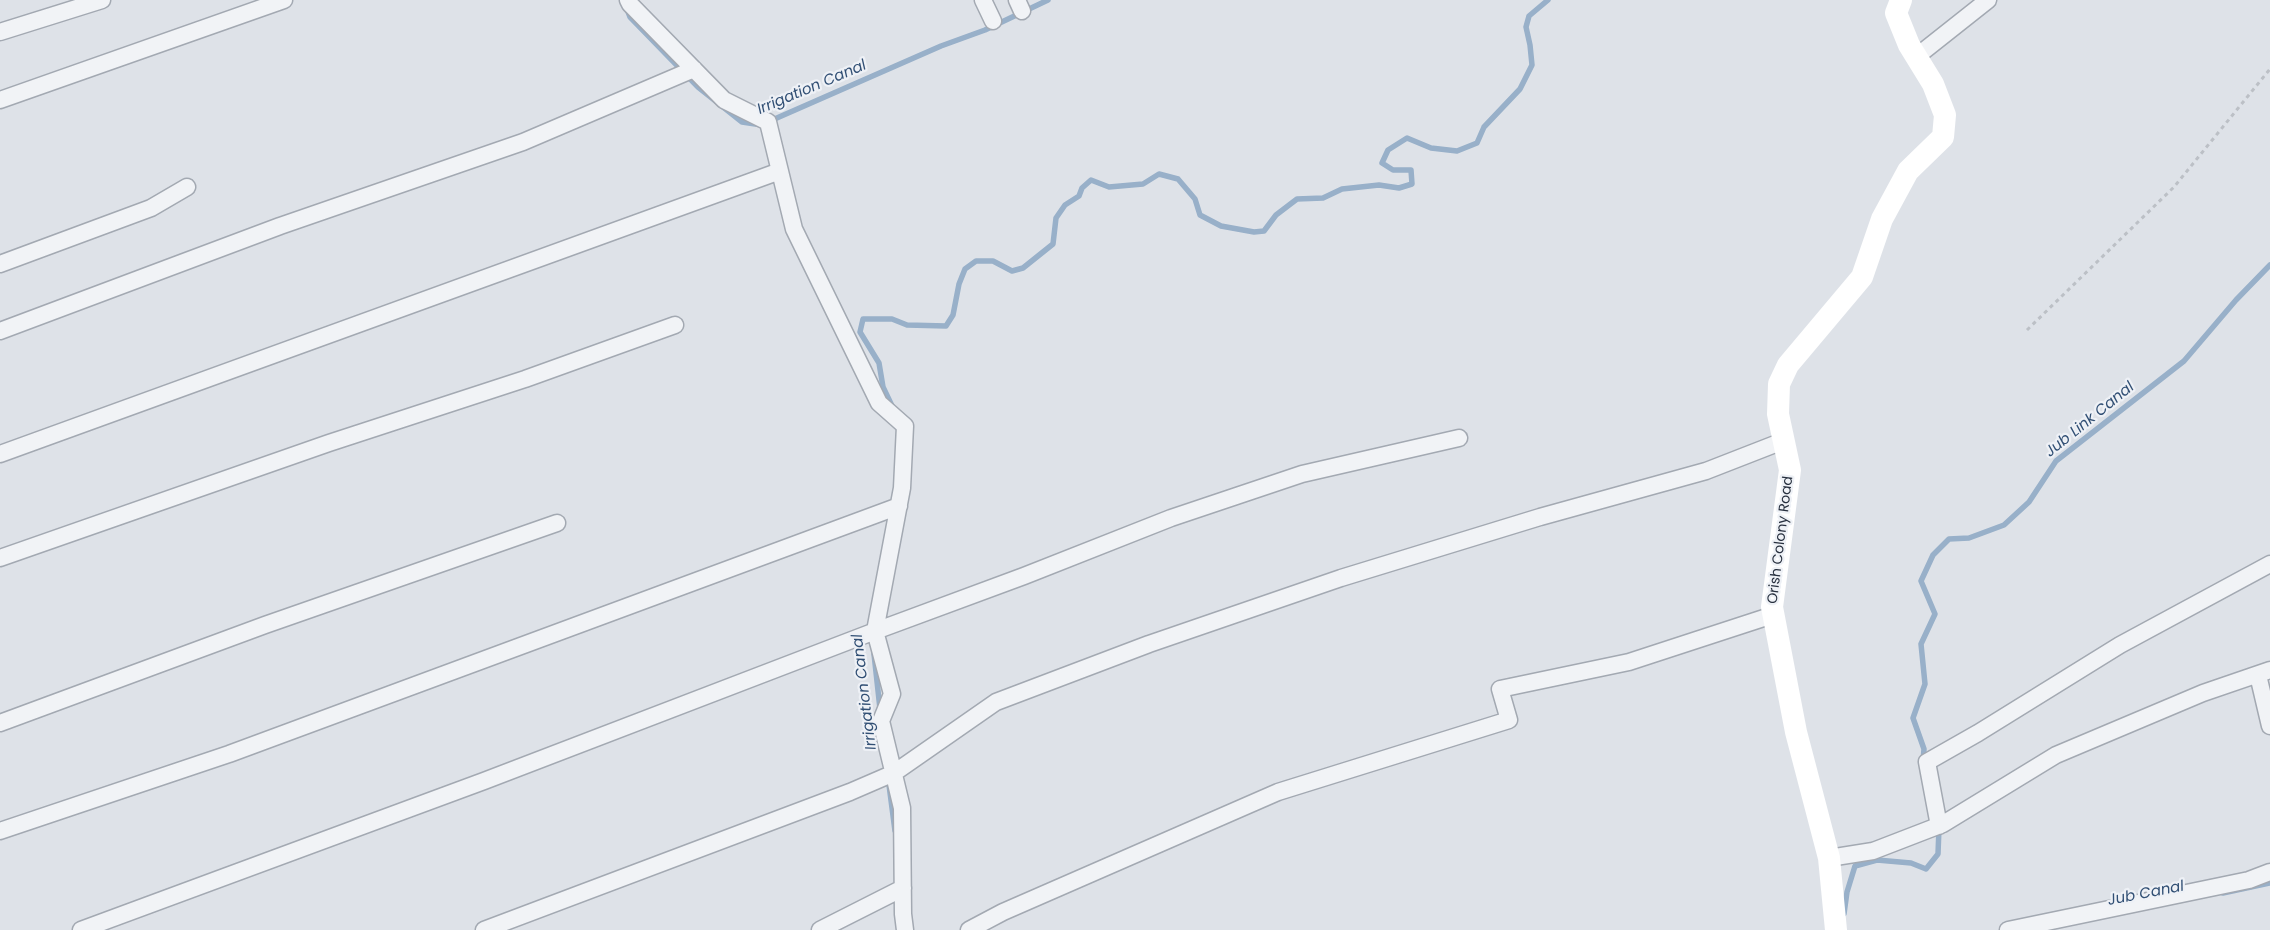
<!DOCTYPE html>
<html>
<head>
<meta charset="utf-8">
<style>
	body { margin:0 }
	canvas { display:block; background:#dee2e8 }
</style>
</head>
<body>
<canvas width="2270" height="930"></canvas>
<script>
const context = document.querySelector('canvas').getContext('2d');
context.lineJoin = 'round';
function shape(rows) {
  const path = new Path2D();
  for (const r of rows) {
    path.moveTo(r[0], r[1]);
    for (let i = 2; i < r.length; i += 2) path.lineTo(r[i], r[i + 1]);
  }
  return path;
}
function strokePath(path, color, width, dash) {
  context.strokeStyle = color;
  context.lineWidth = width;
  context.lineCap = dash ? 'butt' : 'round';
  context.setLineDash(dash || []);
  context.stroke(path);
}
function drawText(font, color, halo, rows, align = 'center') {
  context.font = font + ' Poppins,sans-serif';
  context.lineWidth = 4.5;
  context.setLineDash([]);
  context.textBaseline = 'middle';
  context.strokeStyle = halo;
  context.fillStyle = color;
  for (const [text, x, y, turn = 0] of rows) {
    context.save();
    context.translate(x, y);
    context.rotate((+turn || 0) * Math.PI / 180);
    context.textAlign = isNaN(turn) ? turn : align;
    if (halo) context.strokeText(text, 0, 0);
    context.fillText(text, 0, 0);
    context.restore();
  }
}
const stream = shape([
	[627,9,630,17,698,87,742,122,762,125],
	[770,121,941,46,985,30,1048,0],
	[893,408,883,387,879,363,860,332,863,319,892,319,907,325,946,326,953,315,959,284,965,269,976,261,993,261,1012,271,1023,268,1053,244,1056,218,1065,205,1079,196,1082,188,1091,180,1109,187,1143,184,1159,174,1178,179,1195,199,1200,215,1221,226,1254,232,1264,231,1276,215,1297,199,1323,198,1342,189,1379,185,1399,188,1412,184,1411,170,1393,170,1382,163,1388,150,1407,138,1431,148,1457,151,1477,143,1484,127,1520,89,1532,65,1530,45,1526,27,1529,16,1548,0],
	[874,654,880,709],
	[1923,761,1924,749,1913,718,1925,684,1921,644,1935,614,1921,581,1933,555,1949,539,1969,538,2004,525,2029,502,2056,461,2184,361,2236,300,2270,265],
	[889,785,895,831],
	[2223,893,2270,883],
	[1844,914,1847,892,1855,866,1877,860,1911,863,1926,869,1938,854,1939,828]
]);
const path = shape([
	[2027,330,2174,187,2270,69]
]);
const street = shape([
	[628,0,630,4,724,100,768,122,794,229,879,403,905,426,902,488,875,631,892,694,881,721,902,808,903,914,905,930],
	[983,0,993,21],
	[1017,0,1022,11],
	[0,32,102,0],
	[1916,57,1988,0],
	[0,100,284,0],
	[0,264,151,208,187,187],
	[0,331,280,226,523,142,694,69],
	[0,454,780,171],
	[0,558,329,443,525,379,675,325],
	[2258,675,2270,726],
	[0,723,265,625,557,523],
	[1939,826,1927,762,1978,733,2120,645,2270,564],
	[0,831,229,754,899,506],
	[1829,858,1873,851,1943,824,2056,755,2203,693,2270,670],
	[81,930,484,781,870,633,1024,576,1171,518,1302,474,1459,438],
	[484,930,850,792,894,773,996,702,1149,644,1341,578,1540,517,1706,471,1783,441],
	[820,930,903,888],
	[969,930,1003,912,1278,792,1509,720,1500,689,1629,662,1773,615],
	[2008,930,2249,880,2270,872]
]);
const secondary = shape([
	[1836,930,1829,858,1796,732,1772,607,1790,470,1778,414,1779,384,1788,365,1862,277,1882,219,1908,171,1943,137,1945,115,1933,84,1909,45,1896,13,1901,0]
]);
const streetNames = [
	["Orish Colony Road",1781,540,-83]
];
const waterNames = [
	["Irrigation Canal",812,88,-23],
	["Jub Link Canal",2090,420,-39],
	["Irrigation Canal",865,692,-97],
	["Jub Canal",2146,894,-11]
];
strokePath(stream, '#98b0c9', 5.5);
strokePath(street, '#a3a9b2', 19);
strokePath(path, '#bcc0c6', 3, [4, 4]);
strokePath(street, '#f1f3f6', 16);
strokePath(secondary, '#fff', 22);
drawText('14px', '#27303f', '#eef1f6', streetNames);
drawText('italic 15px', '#314f74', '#eef1f6', waterNames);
</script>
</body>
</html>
